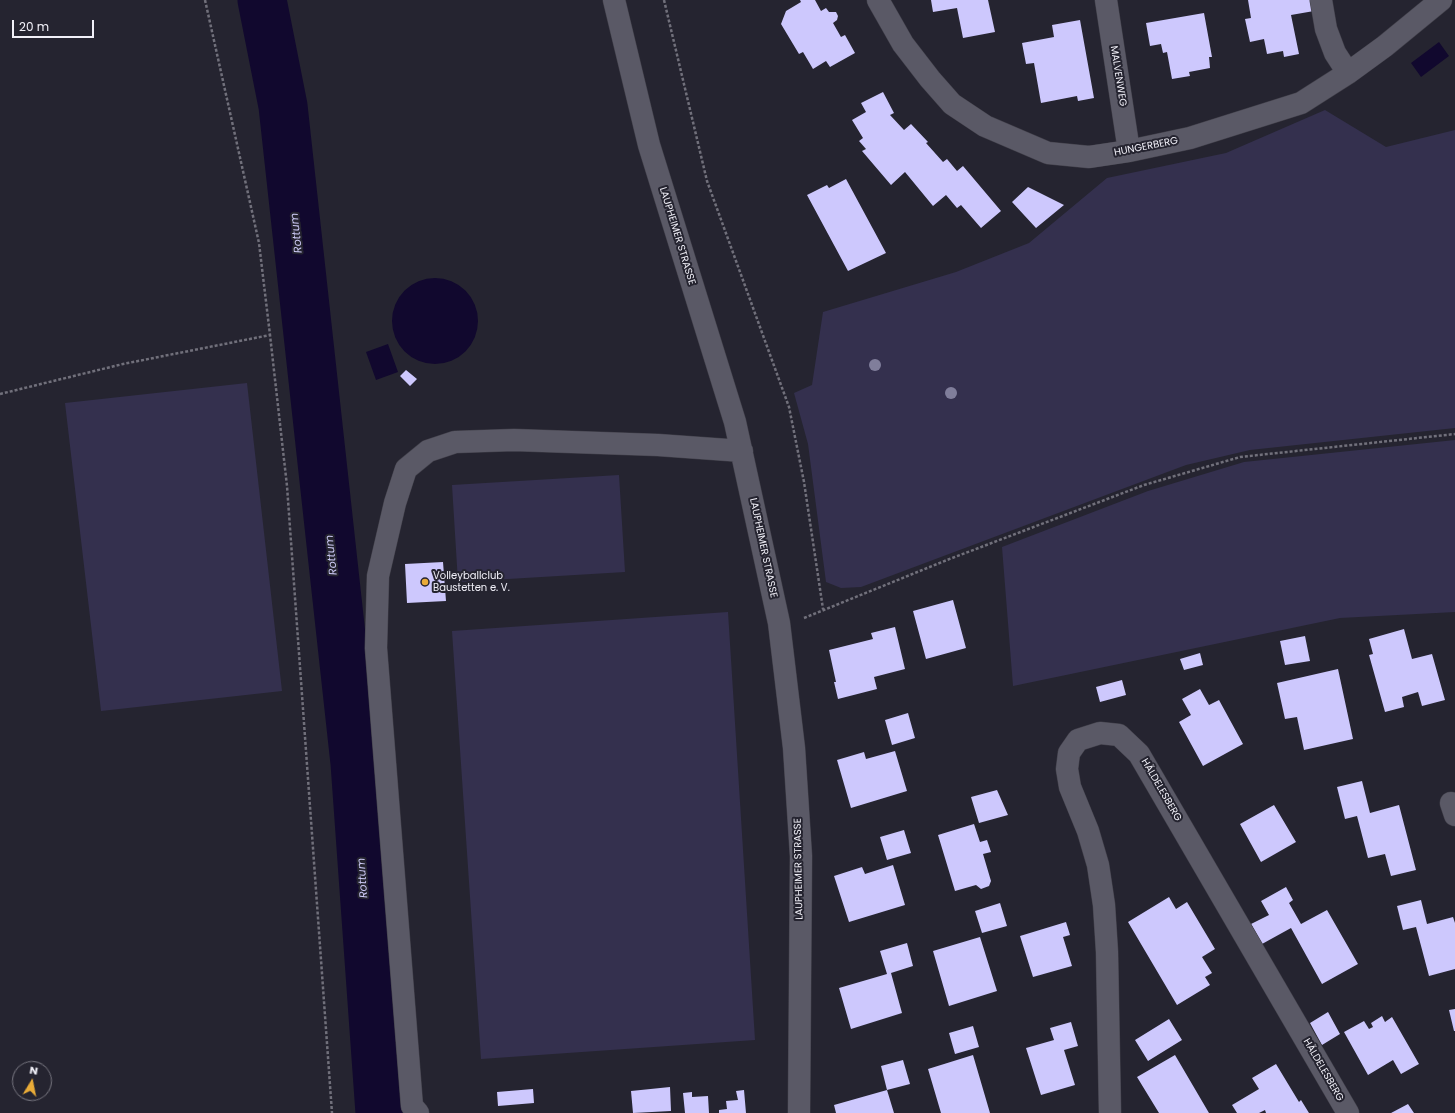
<!DOCTYPE html>
<html>
<head>
<meta charset="utf-8">
<style>
	body { margin:0 }
	#map { position:relative; width:1455px; height:1113px; overflow:hidden; background:#252430; font-family:Poppins,sans-serif }
	canvas { display:block }
	.north { position:absolute; left:12px; top:1061px; width:40px; height:40px; box-sizing:border-box; background:#252430; border:1px solid #777680; border-radius:50%; rotate:10deg; font-size:11px; font-weight:700; line-height:16px; text-align:center; color:#f1f0f8 }
	.north::after { content:''; display:block; margin:auto; width:14px; height:18px; background:#e9ab38; clip-path:polygon(50% 0,100% 100%,50% 72%,0 100%) }
	.scale { position:absolute; left:12px; top:20px; width:82px; height:18px; box-sizing:border-box; border:2px solid #f1f0f8; border-top:0; padding-left:5px; font-size:12px; line-height:14px; white-space:nowrap; color:#f1f0f8; -webkit-text-stroke:3px #252430; paint-order:stroke }
</style>
</head>
<body>
<div id="map">
<canvas width="1455" height="1113"></canvas>
<div class="north">N</div>
<div class="scale">20 m</div>
</div>
<script>
const context = document.querySelector('canvas').getContext('2d');
context.lineJoin = 'round';
function paint(path, color) {
  context.fillStyle = color;
  context.fill(path, 'evenodd');
}
function shape(rows) {
  const path = new Path2D();
  for (const r of rows) {
    if (r.length === 3) {
      path.moveTo(r[0] + r[2], r[1]);
      path.arc(r[0], r[1], r[2], 0, 2 * Math.PI);
      continue;
    }
    path.moveTo(r[0], r[1]);
    for (let i = 2; i < r.length; i += 2) path.lineTo(r[i], r[i + 1]);
  }
  return path;
}
function strokePath(path, color, width, dash) {
  context.strokeStyle = color;
  context.lineWidth = width;
  context.lineCap = dash ? 'butt' : 'round';
  context.setLineDash(dash || []);
  context.stroke(path);
}
function drawText(font, color, halo, rows, align = 'center') {
  context.font = font + ' Poppins,sans-serif';
  context.lineWidth = 4;
  context.setLineDash([]);
  context.textBaseline = 'middle';
  context.strokeStyle = halo;
  context.fillStyle = color;
  for (const [text, x, y, turn = 0] of rows) {
    context.save();
    context.translate(x, y);
    context.rotate((+turn || 0) * Math.PI / 180);
    context.textAlign = isNaN(turn) ? turn : align;
    if (halo) context.strokeText(text, 0, 0);
    context.fillText(text, 0, 0);
    context.restore();
  }
}
const green = shape([
	[1325,110,1386,147,1455,130,1455,428,1250,450,1186,465,861,587,841,588,826,582,808,444,794,393,812,385,823,312,956,272,1029,243,1107,178,1226,153],
	[247,383,282,691,101,711,65,403],
	[1455,440,1455,612,1340,618,1013,686,1002,547,1148,491,1244,462],
	[619,475,625,572,458,582,452,485],
	[728,612,755,1040,481,1059,452,631]
]);
const water = shape([
	[1439,42,1449,56,1421,77,1411,63],
	[435,321,43],
	[388,344,398,372,376,380,366,352]
]);
const river = shape([
	[262,0,283,106,355,763,380,1113]
]);
const building = shape([
	[800,0,815,0,821,11,826,8,829,12,836,12,838,16,837,20,833,23,841,37,845,35,855,53,830,67,826,61,813,69,803,52,799,54,781,24,786,11,801,2],
	[931,0,988,0,995,32,963,38,957,8,933,12],
	[1248,0,1311,0,1314,11,1291,15,1299,54,1284,57,1283,51,1267,54,1264,39,1250,42,1245,19,1251,18],
	[1204,13,1212,57,1209,57,1210,68,1189,72,1190,76,1172,79,1167,52,1163,53,1161,44,1150,46,1146,23],
	[1080,20,1094,98,1078,101,1077,96,1041,103,1034,63,1026,64,1022,43,1054,37,1052,25],
	[883,92,894,113,890,115,904,130,911,124,928,142,926,143,943,162,947,159,957,171,963,166,1001,211,981,228,961,205,957,208,946,195,933,206,905,172,891,185,862,151,866,149,859,141,863,138,852,120,866,112,861,103],
	[846,179,886,253,848,271,807,195,827,185,829,188],
	[1028,187,1064,205,1036,228,1012,202],
	[406,370,417,379,410,386,400,376],
	[443,562,446,601,407,603,405,564],
	[953,600,966,648,926,659,913,611],
	[895,627,905,669,874,677,877,689,838,699,834,682,836,682,829,650,873,639,871,633],
	[1404,629,1412,659,1432,654,1445,700,1422,706,1418,692,1402,697,1404,707,1385,712,1369,655,1373,654,1369,639],
	[1305,636,1310,661,1285,665,1280,641],
	[1200,653,1203,665,1184,670,1180,659],
	[1338,669,1353,739,1304,750,1297,717,1285,719,1277,683],
	[1122,680,1126,695,1100,702,1096,687],
	[1200,689,1209,705,1219,700,1243,744,1203,766,1179,722,1191,715,1182,699],
	[908,713,915,738,892,745,885,720],
	[895,751,907,791,851,808,837,760,864,752,866,759],
	[1362,781,1370,813,1399,805,1416,870,1391,876,1385,854,1368,858,1357,816,1345,819,1337,787],
	[997,790,1008,815,979,823,971,797],
	[1274,805,1296,842,1261,862,1240,824],
	[974,824,980,842,987,840,991,852,983,854,991,881,989,886,981,889,976,885,955,891,938,835],
	[904,830,911,853,887,860,880,837],
	[893,865,905,905,849,922,834,876,862,867,865,874],
	[1286,887,1293,900,1289,903,1301,924,1327,910,1358,964,1322,984,1291,928,1262,944,1251,924,1269,915,1261,901],
	[1169,897,1176,909,1187,902,1215,949,1202,957,1212,973,1205,977,1210,985,1177,1005,1128,922],
	[1421,900,1427,924,1453,917,1455,923,1455,969,1429,976,1416,927,1403,930,1397,906],
	[1000,903,1007,926,982,933,975,911],
	[1066,922,1070,935,1063,937,1072,966,1033,977,1020,936],
	[980,937,997,991,949,1006,933,951],
	[907,943,913,966,891,973,902,1013,851,1029,839,988,887,974,880,951],
	[1455,1009,1455,1031,1454,1031,1449,1010],
	[1328,1012,1340,1034,1322,1045,1310,1023],
	[1382,1016,1385,1022,1392,1017,1419,1064,1401,1074,1393,1060,1368,1075,1344,1032,1364,1021,1369,1029,1373,1027,1371,1023],
	[1169,1019,1182,1040,1148,1061,1135,1040],
	[1071,1022,1078,1046,1064,1050,1075,1085,1041,1095,1026,1048,1054,1040,1050,1028],
	[973,1026,979,1047,955,1054,949,1033],
	[973,1055,990,1113,941,1113,928,1069],
	[1175,1055,1209,1113,1159,1113,1137,1077],
	[903,1060,910,1084,887,1090,881,1066],
	[1276,1064,1299,1102,1301,1100,1309,1113,1266,1113,1265,1110,1259,1113,1237,1113,1232,1105,1259,1089,1252,1078],
	[670,1087,671,1111,633,1113,631,1091],
	[533,1089,534,1103,498,1106,497,1092],
	[744,1090,746,1113,719,1113,719,1110,727,1109,726,1101,738,1100,736,1091],
	[887,1090,894,1113,836,1113,834,1105],
	[692,1092,692,1097,708,1096,709,1113,685,1113,683,1093],
	[1408,1104,1414,1113,1391,1113]
]);
const path = shape([
	[205,0,259,243,270,335],
	[664,0,707,181,789,407,804,482,823,609],
	[0,394,123,364,270,335,287,486,332,1113],
	[804,618,947,560,1144,485,1240,457,1455,434]
]);
const minor = shape([
	[614,0,649,145,735,422,779,623,794,748,801,856,799,1113],
	[878,0,903,44,930,79,952,104,985,126,1048,153,1089,157,1129,151,1190,138,1301,103,1348,73,1385,46,1441,0],
	[1106,0,1129,151],
	[1321,0,1326,29,1335,53,1348,73],
	[1451,803,1455,815],
	[418,1113,412,1106,376,648,378,576,395,503,406,469,428,451,455,442,514,440,658,445,742,451],
	[1110,1113,1107,952,1104,905,1098,865,1088,831,1070,787,1067,769,1069,753,1078,740,1100,733,1119,735,1139,754,1348,1113]
]);
const trees = [
	[875,365],
	[951,393]
];
const markers = [
	[425,582,4,"#e9ab38"]
];
const streetNames = [
	["MALVENWEG",1118,76,81],
	["HUNGERBERG",1146,147,-11],
	["LAUPHEIMER STRASSE",677,236,73],
	["LAUPHEIMER STRASSE",763,548,78],
	["HÄLDELESBERG",1161,790,60],
	["LAUPHEIMER STRASSE",799,869,-91],
	["HÄLDELESBERG",1323,1070,60]
];
const poiNames = [
	["Volleyballclub",433,576],
	["Baustetten e. V.",433,588]
];
const waterNames = [
	["Rottum",297,233,-96],
	["Rottum",332,555,-96],
	["Rottum",363,878,-94]
];
paint(green, '#34304e');
paint(water, '#11082e');
strokePath(river, '#11082e', 49);
paint(building, '#cdc8fd');
strokePath(minor, '#403f49', 23);
strokePath(path, '#71707b', 2.5, [3, 2]);
strokePath(minor, '#5a5966', 22);
context.fillStyle = '#807e9b';
for (const [x, y] of trees) {
  context.beginPath();
  context.arc(x, y, 6, 0, 2 * Math.PI);
  context.fill();
}
for (const [x, y, r, color] of markers) {
  const dot = new Path2D();
  dot.arc(x, y, r, 0, 2 * Math.PI);
  context.fillStyle = color;
  context.fill(dot);
  strokePath(dot, '#252430', 1.5);
}
drawText('10px', '#f1f0f8', '#252430', streetNames);
drawText('10px', '#f1f0f8', '#252430', poiNames, 'left');
drawText('italic 11px', '#ccc9f5', '#252430', waterNames);
</script>
</body>
</html>
